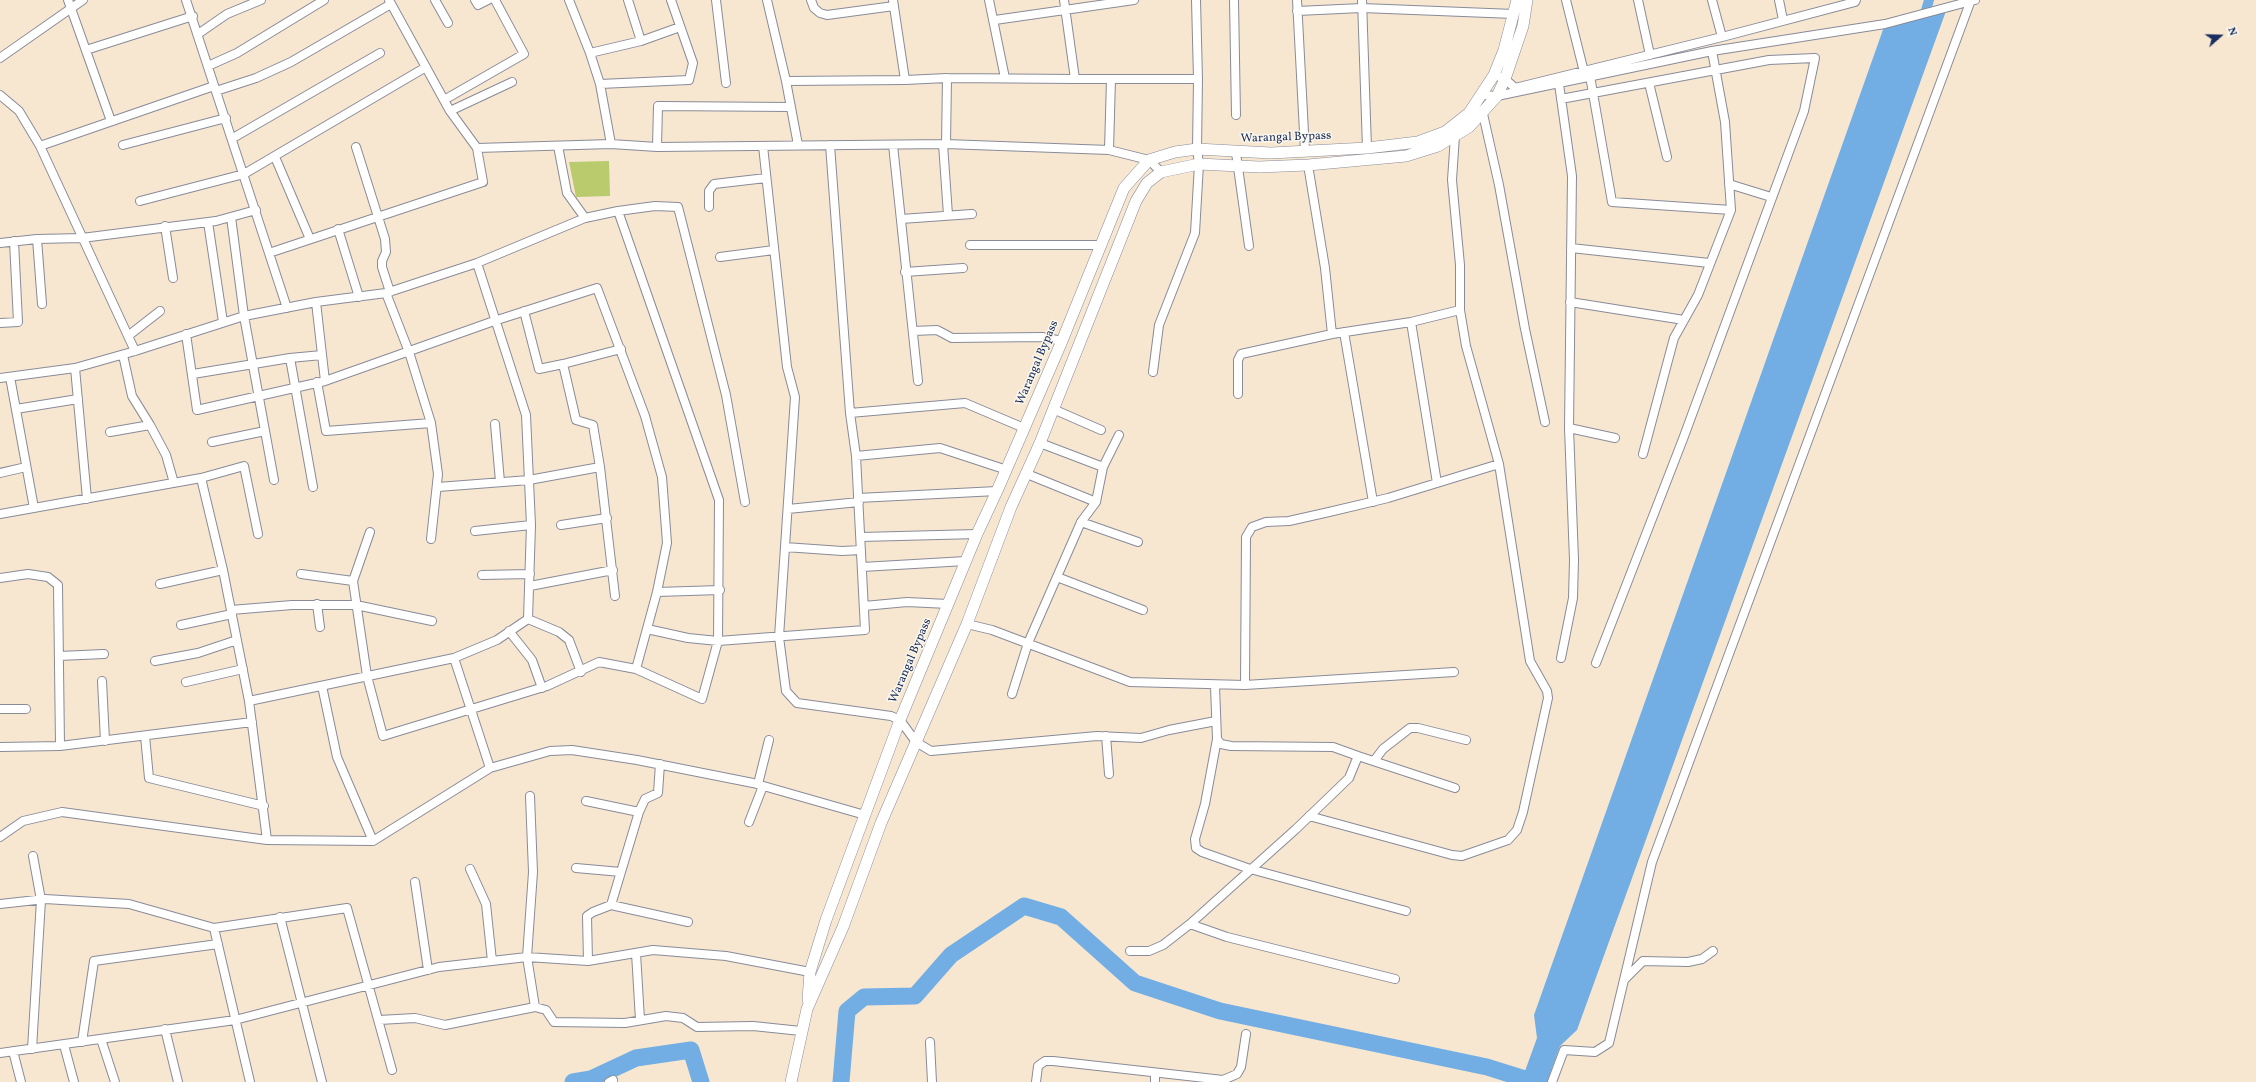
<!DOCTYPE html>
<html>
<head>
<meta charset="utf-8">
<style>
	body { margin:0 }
	#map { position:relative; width:2256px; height:1082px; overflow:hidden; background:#f7e7d1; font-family:Vollkorn,serif }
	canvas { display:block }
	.north { position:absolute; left:2200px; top:16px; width:40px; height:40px; -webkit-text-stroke:3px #fbf7ec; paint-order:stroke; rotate:70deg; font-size:11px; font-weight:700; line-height:16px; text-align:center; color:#1b2f5e }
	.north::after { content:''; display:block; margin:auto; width:14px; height:18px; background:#1b2f5e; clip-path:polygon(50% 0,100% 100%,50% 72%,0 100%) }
</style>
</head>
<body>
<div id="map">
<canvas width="2256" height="1082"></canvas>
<div class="north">N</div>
</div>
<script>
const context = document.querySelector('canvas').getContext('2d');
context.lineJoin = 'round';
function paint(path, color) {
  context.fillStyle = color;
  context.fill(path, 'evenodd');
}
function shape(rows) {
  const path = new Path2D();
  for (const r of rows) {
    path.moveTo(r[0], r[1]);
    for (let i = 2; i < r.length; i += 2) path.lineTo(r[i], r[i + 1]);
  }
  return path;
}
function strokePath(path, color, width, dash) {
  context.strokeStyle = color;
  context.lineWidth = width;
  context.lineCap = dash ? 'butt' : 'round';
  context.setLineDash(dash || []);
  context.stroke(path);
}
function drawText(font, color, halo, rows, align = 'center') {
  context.font = font + ' Vollkorn,serif';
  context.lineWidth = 3;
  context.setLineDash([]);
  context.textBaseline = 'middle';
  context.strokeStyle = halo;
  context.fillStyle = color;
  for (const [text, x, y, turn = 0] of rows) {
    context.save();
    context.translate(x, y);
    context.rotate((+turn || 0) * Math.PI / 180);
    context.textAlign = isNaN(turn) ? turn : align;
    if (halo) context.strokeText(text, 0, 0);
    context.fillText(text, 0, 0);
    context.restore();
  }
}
const green = shape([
	[609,161,610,196,576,197,569,162]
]);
const water = shape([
	[1946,11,1577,1030,1560,1046,1547,1082,1521,1082,1537,1038,1534,1015,1885,24]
]);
const canal = shape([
	[1923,21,1929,0]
]);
const river = shape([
	[573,1082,591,1079,636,1058,691,1050,701,1082],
	[841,1082,847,1011,864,997,915,996,951,955,1024,906,1061,917,1135,983,1220,1011,1487,1067,1535,1082]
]);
const minor = shape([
	[68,0,111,121],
	[186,0,287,308],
	[389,0,450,111,477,148,611,144,657,147,946,144,1109,150,1149,160,1161,172],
	[435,0,448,23],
	[475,0,478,5,488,0],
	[569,0,590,53,600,84,611,144],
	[628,0,641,41],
	[716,0,726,83],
	[767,0,786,81,798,145],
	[811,0,814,8,820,13,827,15,894,6],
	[893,0,905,80],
	[989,0,1005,78],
	[1064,0,1075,79,1198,79],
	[1234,0,1236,115],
	[1297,0,1305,151],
	[1362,0,1367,148],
	[1566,0,1584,72],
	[1638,0,1650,55],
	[1712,0,1722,37],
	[1779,0,1783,20],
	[1297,11,1362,8,1514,14],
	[995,20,1134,0],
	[198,34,227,14,261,0],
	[86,50,193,16],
	[590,53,641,41,680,27],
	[0,58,83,0],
	[208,66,237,53,324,0],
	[1494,75,1505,79,1515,88,1722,37,1855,2,1856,0],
	[1590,76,1612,202,1731,210],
	[786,81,905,80,947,78,1075,79],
	[1649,83,1667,157],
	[600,84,689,80,693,63,671,0],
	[1559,84,1572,176,1569,428,1574,560,1573,598,1561,658],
	[216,91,256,78,291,62,391,4],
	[0,95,19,111,40,146,135,351],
	[1482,95,1497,96,1712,51,1885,24,1975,0],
	[1561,99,1769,60,1815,58,1804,111,1683,439,1596,663],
	[444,100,524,54,495,0],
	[450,111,512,82],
	[1483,114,1499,185,1525,329,1545,422],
	[233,138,380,53],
	[943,144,948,215],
	[946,144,947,78],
	[123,145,226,118],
	[893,145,918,381],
	[40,146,214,86],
	[558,146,567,193,585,218],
	[763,146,787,367,795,397,779,637,786,691,797,703,891,716,900,720,916,742,931,751,1097,736,1141,738,1169,730,1216,721],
	[356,147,385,239,386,252,382,261,382,267,390,292],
	[657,147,658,106,790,107],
	[1109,150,1111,79],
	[1236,153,1249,246],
	[275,157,310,239],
	[1308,165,1325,268,1332,334,1411,322,1460,310],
	[1729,184,1771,197],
	[140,201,244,174,426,67],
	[709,207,709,191,714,184,766,178],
	[231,217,244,316,274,480],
	[901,219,972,214],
	[208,222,223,322],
	[165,226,173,278],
	[338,229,359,297],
	[37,239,42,304],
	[0,243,37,239,82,238,216,221,256,210],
	[970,245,1100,245],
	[1571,248,1709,263],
	[269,253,483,182,477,148],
	[720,257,774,250],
	[905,272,963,268],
	[386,293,409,352,431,423,438,474,431,539],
	[316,302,325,381],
	[1570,302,1684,320],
	[524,311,539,369,563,364,576,420,593,425,600,467,615,596],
	[1411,322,1437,483],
	[0,323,18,322,14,241],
	[913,331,937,330,952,338,1042,337,1062,341],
	[1344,332,1373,502],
	[186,334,197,410,325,381,494,321,597,288,645,416,662,477,667,543,657,592,636,669],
	[128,336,160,311],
	[123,355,132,396,150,425],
	[290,358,322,355],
	[563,364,621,349],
	[75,368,87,499],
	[1153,372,1159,325,1195,233,1199,164,1197,149,1198,79,1196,0],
	[193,374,290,358,313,487],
	[10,377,34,508],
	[0,378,75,368,135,351,244,316,316,302,386,293,477,263,585,218,618,211,655,206,678,207,726,395,745,502],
	[317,382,326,431,431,423],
	[1238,394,1238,360,1241,354,1332,334],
	[16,409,78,399],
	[1053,409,1101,430],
	[850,413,965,403,1024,428],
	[495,424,500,482],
	[1569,428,1615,438],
	[110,432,150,425,166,455,174,483],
	[212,442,265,431],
	[1040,443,1103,467],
	[1643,454,1674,338,1698,295,1731,210,1725,122,1712,51],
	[856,456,940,448,1007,470],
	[0,473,26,467],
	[1027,474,1096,502],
	[201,478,223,570,249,701,267,840],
	[438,487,529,480,600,467],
	[858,498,997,491],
	[788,509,859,502],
	[0,514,201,478,244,466,258,534],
	[1081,522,1096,502,1103,467,1119,435],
	[561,525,607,518],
	[475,531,531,525],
	[370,532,353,581,367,676,383,736,547,686,599,662,636,669,702,699,718,641,719,500,618,211],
	[861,537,977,534],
	[785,547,842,551,861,550],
	[862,567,966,561],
	[301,574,353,581],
	[482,575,530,574],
	[1057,577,1143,610],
	[0,578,28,574,48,577,58,585,60,746],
	[160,584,223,570],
	[530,586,613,570],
	[657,592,720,590],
	[317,604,320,627],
	[864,606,907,602,948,604],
	[231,610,292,605,356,605,432,621],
	[528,619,559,632,569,640,581,672],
	[967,624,992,630,1130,682,1245,685,1454,672],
	[181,625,232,614],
	[647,629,688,638,718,641,865,630,856,456,850,413,830,145],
	[509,631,532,660,542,688],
	[59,656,104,654],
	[454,658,490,768],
	[155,661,198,653,237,640],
	[102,681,105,741],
	[186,682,243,669],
	[1245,685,1246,537,1252,527,1266,522,1289,521,1329,512,1388,498,1499,464],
	[322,686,337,757,373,841],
	[1215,686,1217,739,1221,744,1231,746,1333,747,1358,756,1349,778,1296,829,1190,924,1227,937,1395,979],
	[1012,694,1028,643,1081,522,1138,542],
	[249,701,454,658,497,640,528,619,531,525,526,415,477,263],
	[0,709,26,709],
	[145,736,149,778,264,806],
	[1106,736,1109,774],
	[1217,739,1205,804,1195,839,1196,848,1202,852,1250,869,1406,911],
	[0,747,60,746,252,722],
	[1358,756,1455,788],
	[1374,761,1383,749,1410,728,1418,728,1466,740],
	[758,784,769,740],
	[586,801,639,812,611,905,593,912,587,916,588,961],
	[639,812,645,799,658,793,660,764],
	[1309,816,1452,855,1462,856,1508,840,1517,830,1523,812,1548,698,1547,691,1530,661,1499,464,1466,346,1460,310,1460,265,1452,180,1455,136],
	[749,822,763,786],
	[0,837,23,821,62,812,267,840,373,841,490,768,550,751,572,750,637,760,753,783,865,815],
	[576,868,621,872],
	[470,869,486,904,492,961],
	[415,882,428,970],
	[0,904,45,899,129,904,214,928,347,908,392,1070],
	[611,905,688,922],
	[280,917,322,1082],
	[214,928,250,1082],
	[1130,951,1149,951,1163,945,1190,924],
	[636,953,640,1020],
	[1624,980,1643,961,1688,962,1702,959,1713,951],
	[535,1007,546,1010,554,1022,625,1023,666,1016,683,1018,697,1027,753,1026,801,1031],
	[379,1020,415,1018,445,1025,535,1007,527,957,533,872,530,796],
	[165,1029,178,1082],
	[101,1039,115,1082],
	[82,1042,94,961,218,944],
	[930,1042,932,1082],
	[64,1045,74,1082],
	[32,1049,41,900,33,856],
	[13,1051,21,1082],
	[0,1053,235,1020,439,967,527,957,588,961,653,950,726,956,810,972],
	[1155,1073,1155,1082],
	[609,1082,613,1080],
	[1036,1082,1038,1066,1045,1061,1053,1061,1223,1080,1237,1074,1241,1067,1246,1034],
	[1552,1082,1564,1050,1595,1052,1609,1043,1652,862,1971,0]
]);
const secondary = shape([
	[808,1000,810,972,826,920,900,720,977,534,997,491,1062,341,1124,188,1149,160,1175,152,1197,149,1271,153,1367,148,1418,142,1445,132,1469,113,1494,75,1504,50,1517,0],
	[791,1082,807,1009,843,927,881,823,967,624,1011,507,1040,443,1136,201,1147,183,1161,172,1199,164,1259,167,1308,165,1406,156,1438,146,1469,127,1497,96,1505,79,1523,26,1527,0]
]);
const streetNames = [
	["Warangal Bypass",1286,138,-2],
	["Warangal Bypass",1038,363,-67],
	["Warangal Bypass",911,661,-67]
];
paint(green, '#bacb6e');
paint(water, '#72aee4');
strokePath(canal, '#72aee4', 10);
strokePath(river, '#72aee4', 17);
strokePath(minor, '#898b98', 10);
strokePath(secondary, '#898b98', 12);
strokePath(minor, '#fff', 8);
strokePath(secondary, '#fff', 11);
drawText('12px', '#1b2f5e', '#fbf7ec', streetNames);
</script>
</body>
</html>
